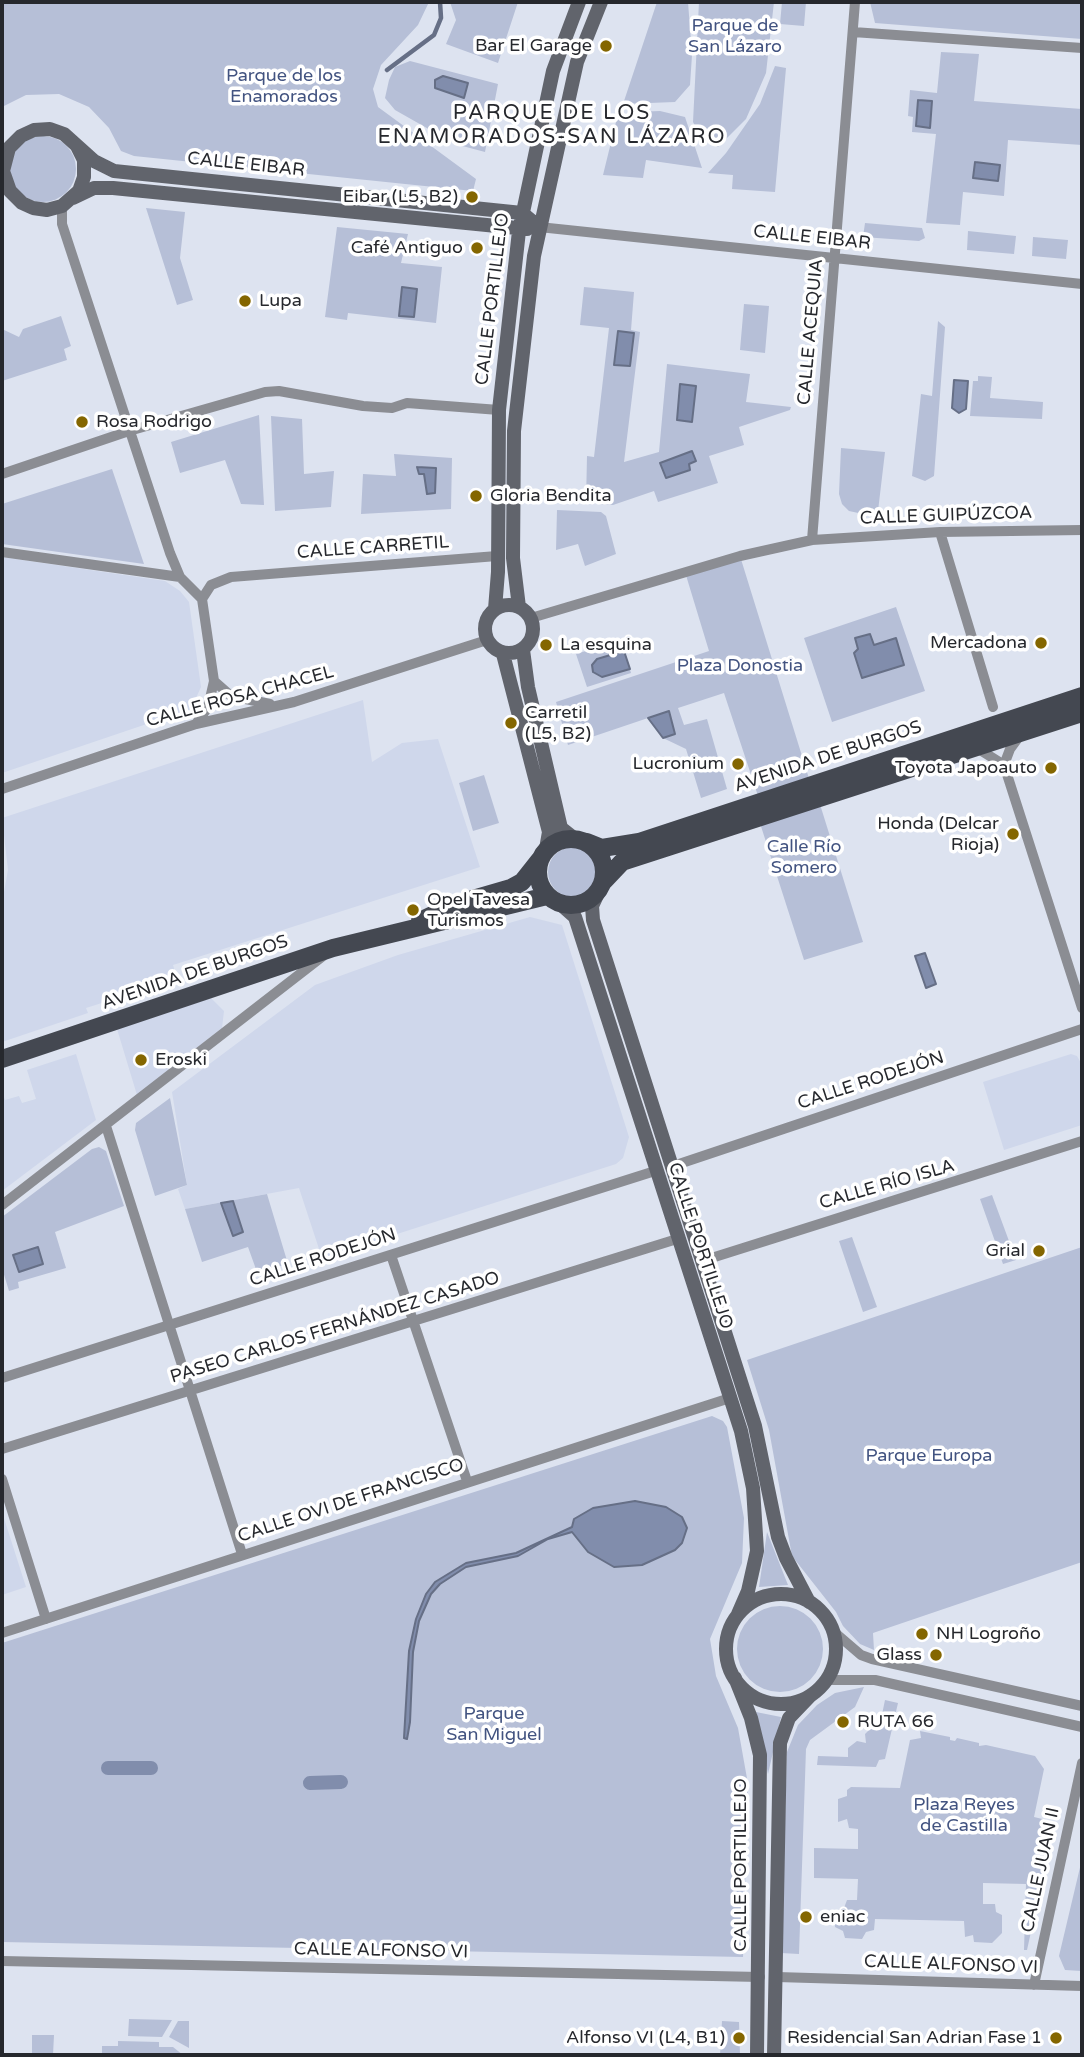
<!DOCTYPE html>
<html>
<head>
<meta charset="utf-8">
<style>
	body { margin:0 }
	#map { position:relative; width:1084px; height:2057px; overflow:hidden; background:#dde3f0; font-family:"Varela Round",sans-serif }
	canvas { display:block }
	.frame { position:absolute; inset:0; border:4px solid #26282d; pointer-events:none }
</style>
</head>
<body>
<div id="map">
<canvas width="1084" height="2057"></canvas>
<div class="frame"></div>
</div>
<script>
const context = document.querySelector('canvas').getContext('2d');
context.lineJoin = 'round';
function paint(path, color) {
  context.fillStyle = color;
  context.fill(path, 'evenodd');
}
function shape(rows) {
  const path = new Path2D();
  for (const r of rows) {
    if (r.length === 3) {
      path.moveTo(r[0] + r[2], r[1]);
      path.arc(r[0], r[1], r[2], 0, 2 * Math.PI);
      continue;
    }
    path.moveTo(r[0], r[1]);
    for (let i = 2; i < r.length; i += 2) path.lineTo(r[i], r[i + 1]);
  }
  return path;
}
function strokePath(path, color, width, dash) {
  context.strokeStyle = color;
  context.lineWidth = width;
  context.lineCap = dash ? 'butt' : 'round';
  context.setLineDash(dash || []);
  context.stroke(path);
}
function drawText(font, color, halo, rows, align = 'center') {
  context.font = font + ' "Varela Round",sans-serif';
  context.lineWidth = 7;
  context.setLineDash([]);
  context.textBaseline = 'middle';
  context.strokeStyle = halo;
  context.fillStyle = color;
  for (const [text, x, y, turn = 0] of rows) {
    context.save();
    context.translate(x, y);
    context.rotate((+turn || 0) * Math.PI / 180);
    context.textAlign = isNaN(turn) ? turn : align;
    if (halo) context.strokeText(text, 0, 0);
    context.fillText(text, 0, 0);
    context.restore();
  }
}
const built = shape([
	[2,557,165,581,180,591,189,602,201,687,191,709,2,773],
	[363,700,372,762,402,743,438,739,480,867,173,965,177,979,86,1008,88,1013,2,1042,2,903,8,870,2,818],
	[530,917,562,925,629,1137,623,1158,616,1164,322,1258,299,1188,185,1209,178,1189,187,1185,172,1092,315,985,398,955],
	[211,998,224,1011,222,1028,137,1095,117,1029],
	[76,1054,96,1120,2,1191,2,1092,5,1100,19,1096,22,1103,36,1099,27,1070],
	[1071,1054,1077,1056,1082,1065,1082,1125,1004,1150,983,1082],
	[2,1512,26,1587,2,1595]
]);
const green = shape([
	[2,2,429,2,418,25,381,65,373,89,378,107,476,179,473,191,134,156,121,151,109,128,89,107,59,94,26,95,2,107],
	[450,2,518,2,498,63,446,44,456,20],
	[657,2,688,2,692,55,690,85,675,102,623,104],
	[699,2,774,2,766,73,746,119,718,147,702,139,693,122],
	[782,2,806,2,804,26,780,24],
	[870,2,1082,2,1082,39,875,23],
	[941,52,979,54,974,101,1082,109,1082,145,1008,140,1004,196,963,192,960,225,926,223,936,134,912,132,913,117,908,116,910,90,937,93],
	[410,61,498,84,485,152,455,144,395,110,385,98,389,80,395,67],
	[775,66,786,68,775,192,732,189,733,175,708,173,726,153,760,104],
	[660,111,685,117,702,168,646,160,643,178,603,175,617,118,634,112],
	[43,169,33],
	[146,208,185,212,180,258,193,300,177,305],
	[865,223,922,228,925,238,919,241,863,237],
	[337,227,408,234,401,263,442,267,436,323,348,313,347,320,325,317],
	[968,231,1016,236,1014,254,967,250],
	[1033,237,1068,240,1066,259,1032,256],
	[584,287,634,292,631,330,640,332,624,462,659,452,667,364,750,374,746,402,791,407,790,410,739,427,744,445,709,456,718,483,658,502,654,491,613,505,586,503,587,456,594,457,609,328,580,325],
	[744,304,769,306,765,353,740,350],
	[61,316,71,346,64,349,67,360,2,381,2,329,19,337,23,329],
	[938,321,945,327,934,476,925,481,912,476,921,394,932,396],
	[978,376,992,377,990,398,1043,402,1042,419,970,416,973,381,978,381],
	[259,415,264,505,241,504,225,460,180,473,171,442],
	[271,416,302,419,304,474,334,471,331,507,275,511],
	[841,448,885,452,878,511,863,514,849,511,842,504,839,494],
	[394,454,452,458,451,509,361,514,363,474,396,476],
	[112,469,144,564,2,544,2,504],
	[557,510,601,512,606,516,616,554,585,566,578,544,556,550],
	[740,556,811,785,760,802,724,693,678,708,684,725,707,719,727,789,701,798,686,749,663,738,648,718,568,745,556,702,709,651,685,572],
	[896,607,925,691,832,722,804,638],
	[621,640,631,673,587,687,576,654],
	[484,775,499,823,473,831,459,783],
	[818,798,863,942,804,960,758,817],
	[573,872,25],
	[170,1098,187,1185,155,1196,135,1130,136,1123],
	[99,1147,106,1151,124,1206,55,1232,66,1268,18,1282,19,1288,9,1291,2,1268,2,1217,92,1149],
	[267,1194,288,1264,257,1272,248,1247,202,1262,185,1209],
	[992,1195,1016,1260,1003,1264,980,1199],
	[852,1237,877,1307,863,1312,839,1241],
	[1082,1247,1082,1562,873,1633,874,1650,860,1644,843,1626,836,1612,792,1556,769,1430,747,1360],
	[712,1416,723,1421,727,1427,744,1518,742,1563,710,1639,716,1676,738,1728,748,1784,743,1957,2,1942,2,1643],
	[767,1532,788,1585,759,1587],
	[780,1649,43],
	[864,1687,855,1707,810,1740,806,1749,799,1954,781,1953,787,1752,798,1725,817,1705,835,1693],
	[885,1700,898,1703,885,1759,879,1760,876,1767,817,1765,818,1756,848,1757,848,1748,857,1741,866,1743,865,1734,872,1727,879,1729],
	[756,1712,781,1717,768,1774],
	[920,1731,950,1737,950,1740,955,1741,957,1738,979,1743,979,1746,986,1745,1035,1756,1044,1769,1034,1817,1055,1822,1027,1950,1024,1950,1026,1884,983,1883,983,1904,995,1904,996,1912,1002,1915,1002,1933,992,1943,974,1942,973,1935,965,1937,964,1921,875,1919,874,1930,866,1932,862,1939,845,1938,843,1931,835,1927,835,1911,844,1908,847,1900,857,1900,858,1879,814,1878,814,1848,858,1849,858,1829,849,1828,847,1819,838,1822,838,1799,847,1796,847,1790,851,1787,900,1788,910,1740,921,1738],
	[1082,1859,1082,1971,1065,1970,1059,1956],
	[129,2019,172,2020,162,2037,128,2036],
	[178,2021,189,2021,189,2048,169,2037],
	[722,2021,739,2022,740,2055,720,2055],
	[32,2035,54,2035,53,2055,32,2055],
	[118,2041,159,2042,159,2047,173,2047,183,2055,102,2055,102,2046,118,2046]
]);
const water = shape([
	[443,76,468,83,464,98,435,88,435,80,443,76],
	[918,100,932,101,930,128,916,126,918,100],
	[975,162,1000,165,998,181,973,178,975,162],
	[402,287,417,289,414,317,399,316,402,287],
	[618,331,634,333,630,366,614,365,618,331],
	[954,380,968,381,966,409,959,413,952,408,954,380],
	[680,384,696,386,692,422,677,420,680,384],
	[692,451,696,461,689,464,690,470,666,478,660,463,692,451],
	[417,467,436,468,435,493,427,494,424,474,419,474,417,467],
	[870,634,874,645,896,638,904,665,862,678,854,653,858,649,855,638,870,634],
	[624,651,630,669,602,677,593,672,592,665,597,659,624,651],
	[669,711,675,734,663,738,648,718,669,711],
	[925,953,936,984,926,988,915,956,925,953],
	[233,1201,243,1232,233,1236,221,1203,233,1201],
	[38,1247,43,1264,19,1272,13,1255,38,1247],
	[635,1501,666,1507,682,1517,687,1528,682,1543,675,1550,642,1565,614,1567,588,1552,572,1532,548,1539,518,1556,466,1567,440,1584,431,1594,419,1621,413,1652,410,1722,407,1739,404,1738,409,1651,416,1619,426,1594,435,1582,466,1563,516,1553,572,1527,574,1519,593,1508,635,1501]
]);
const stream = shape([
	[387,70,434,35,441,18,440,2]
]);
const canal = shape([
	[108,1768,151,1768],
	[310,1783,341,1782]
]);
const minor = shape([
	[853,32,1082,48],
	[62,206,62,224,170,553,180,577,202,599,214,681,208,707,196,724],
	[539,227,1082,284],
	[2,474,129,431,265,392,279,391,363,406,392,408,407,403,499,410],
	[940,532,993,707],
	[812,540,855,2],
	[2,552,180,577],
	[202,599,211,585,231,577,497,556],
	[531,618,740,556,812,540,940,532,1082,530],
	[214,681,231,696,270,704],
	[977,748,1004,765,1082,1008],
	[1004,765,1010,749,1021,734],
	[2,789,196,724,294,702,487,640],
	[106,1126,242,1554],
	[670,1167,1082,1029],
	[2,1205,323,956],
	[391,1255,467,1481],
	[702,1261,1082,1141],
	[2,1378,655,1171],
	[2,1449,677,1239],
	[2,1479,46,1619],
	[833,1631,861,1655,872,1659,1082,1706],
	[2,1633,730,1398],
	[826,1680,875,1680,1082,1727],
	[2,1961,760,1977],
	[777,1977,1082,1986],
	[1034,1985,1082,1763]
]);
const secondary = shape([
	[77,146,84,160,84,177,79,191,62,206,47,210,33,208,22,203,10,191,3,171,9,148,21,136,34,130,50,129,64,134,94,161,114,171,522,213,539,227],
	[73,198,94,188,113,188,527,229],
	[509,629,24],
	[519,607,513,558,514,431,534,256,577,62,601,2],
	[495,609,498,572,499,410,519,231,553,71,579,2],
	[523,650,528,687,561,828,575,839],
	[503,654,549,832,546,849],
	[599,891,592,906,593,920,755,1426,778,1537,786,1558,809,1602],
	[557,901,575,917,741,1431,753,1488,757,1551,748,1591,738,1614],
	[781,1649,55],
	[735,1678,751,1718,760,1755,757,2055],
	[774,2055,780,1743,789,1718,811,1695]
]);
const primary = shape([
	[571,872,33],
	[587,842,602,848,639,842,1082,696],
	[604,881,622,862,1082,713],
	[420,921,456,904,511,888,522,882,541,858],
	[2,1059,333,948,547,896]
]);
const markers = [
	[606,46,7,"#846600"],
	[472,197,7,"#846600"],
	[477,248,7,"#846600"],
	[245,301,7,"#846600"],
	[82,422,7,"#846600"],
	[476,496,7,"#846600"],
	[1041,643,7,"#846600"],
	[546,645,7,"#846600"],
	[511,723,7,"#846600"],
	[738,764,7,"#846600"],
	[1051,768,7,"#846600"],
	[1013,834,7,"#846600"],
	[413,910,7,"#846600"],
	[141,1060,7,"#846600"],
	[1039,1251,7,"#846600"],
	[922,1634,7,"#846600"],
	[936,1655,7,"#846600"],
	[843,1722,7,"#846600"],
	[806,1917,7,"#846600"],
	[739,2038,7,"#846600"],
	[1056,2038,7,"#846600"]
];
const parkNames = [
	["Parque de",735,26],
	["San Lázaro",735,47],
	["Parque de los",284,76],
	["Enamorados",284,97],
	["Plaza Donostia",740,666],
	["Calle Río",804,847],
	["Somero",804,868],
	["Parque Europa",929,1456],
	["Parque",494,1714],
	["San Miguel",494,1735],
	["Plaza Reyes",964,1805],
	["de Castilla",964,1826]
];
const poiNames = [
	["Bar El Garage",592,46],
	["Eibar (L5, B2)",458,197],
	["Café Antiguo",463,248],
	["Lupa",259,301,"left"],
	["Rosa Rodrigo",96,422,"left"],
	["Gloria Bendita",490,496,"left"],
	["Mercadona",1027,643],
	["La esquina",560,645,"left"],
	["Carretil",525,713,"left"],
	["(L5, B2)",525,734,"left"],
	["Lucronium",724,764],
	["Toyota Japoauto",1037,768],
	["Honda (Delcar",999,824],
	["Rioja)",999,845],
	["Opel Tavesa",427,900,"left"],
	["Turismos",427,921,"left"],
	["Eroski",155,1060,"left"],
	["Grial",1025,1251],
	["NH Logroño",936,1634,"left"],
	["Glass",922,1655],
	["RUTA 66",857,1722,"left"],
	["eniac",820,1917,"left"],
	["Alfonso VI (L4, B1)",725,2038],
	["Residencial San Adrian Fase 1",1042,2038]
];
const streetNames = [
	["CALLE EIBAR",246,165,6],
	["CALLE EIBAR",812,238,6],
	["CALLE PORTILLEJO",493,299,-83],
	["CALLE ACEQUIA",811,332,-85],
	["CALLE GUIPÚZCOA",946,516,-2],
	["CALLE CARRETIL",373,548,-4],
	["CALLE ROSA CHACEL",240,697,-15],
	["AVENIDA DE BURGOS",828,757,-18],
	["AVENIDA DE BURGOS",195,973,-19],
	["CALLE RODEJÓN",871,1081,-18],
	["CALLE RÍO ISLA",887,1185,-16],
	["CALLE PORTILLEJO",700,1246,72],
	["CALLE RODEJÓN",323,1258,-18],
	["PASEO CARLOS FERNÁNDEZ CASADO",335,1328,-17],
	["CALLE OVI DE FRANCISCO",351,1501,-18],
	["CALLE PORTILLEJO",741,1865,-90],
	["CALLE JUAN II",1041,1870,-78],
	["CALLE ALFONSO VI",381,1951,1],
	["CALLE ALFONSO VI",951,1965,2]
];
const quarterNames = [
	["PARQUE DE LOS",552,113],
	["ENAMORADOS-SAN LÁZARO",552,137]
];
paint(built, '#cfd7eb');
paint(green, '#b6bfd7');
paint(water, '#818dac');
strokePath(water, '#666f86', 2);
strokePath(stream, '#666f86', 4.5);
strokePath(canal, '#818dac', 14);
strokePath(minor, '#8b8d93', 10);
strokePath(secondary, '#61646c', 14);
strokePath(primary, '#444851', 18);
for (const [x, y, r, color] of markers) {
  const dot = new Path2D();
  dot.arc(x, y, r, 0, 2 * Math.PI);
  context.fillStyle = color;
  context.fill(dot);
  strokePath(dot, '#fff', 2.5);
}
drawText('18px', '#425380', '#fff', parkNames);
drawText('18px', '#26282d', '#fff', poiNames, 'right');
drawText('18px', '#26282d', '#fff', streetNames);
context.letterSpacing = '2px';
drawText('21px', '#26282d', '#fff', quarterNames);
context.letterSpacing = '0px';
</script>
</body>
</html>
